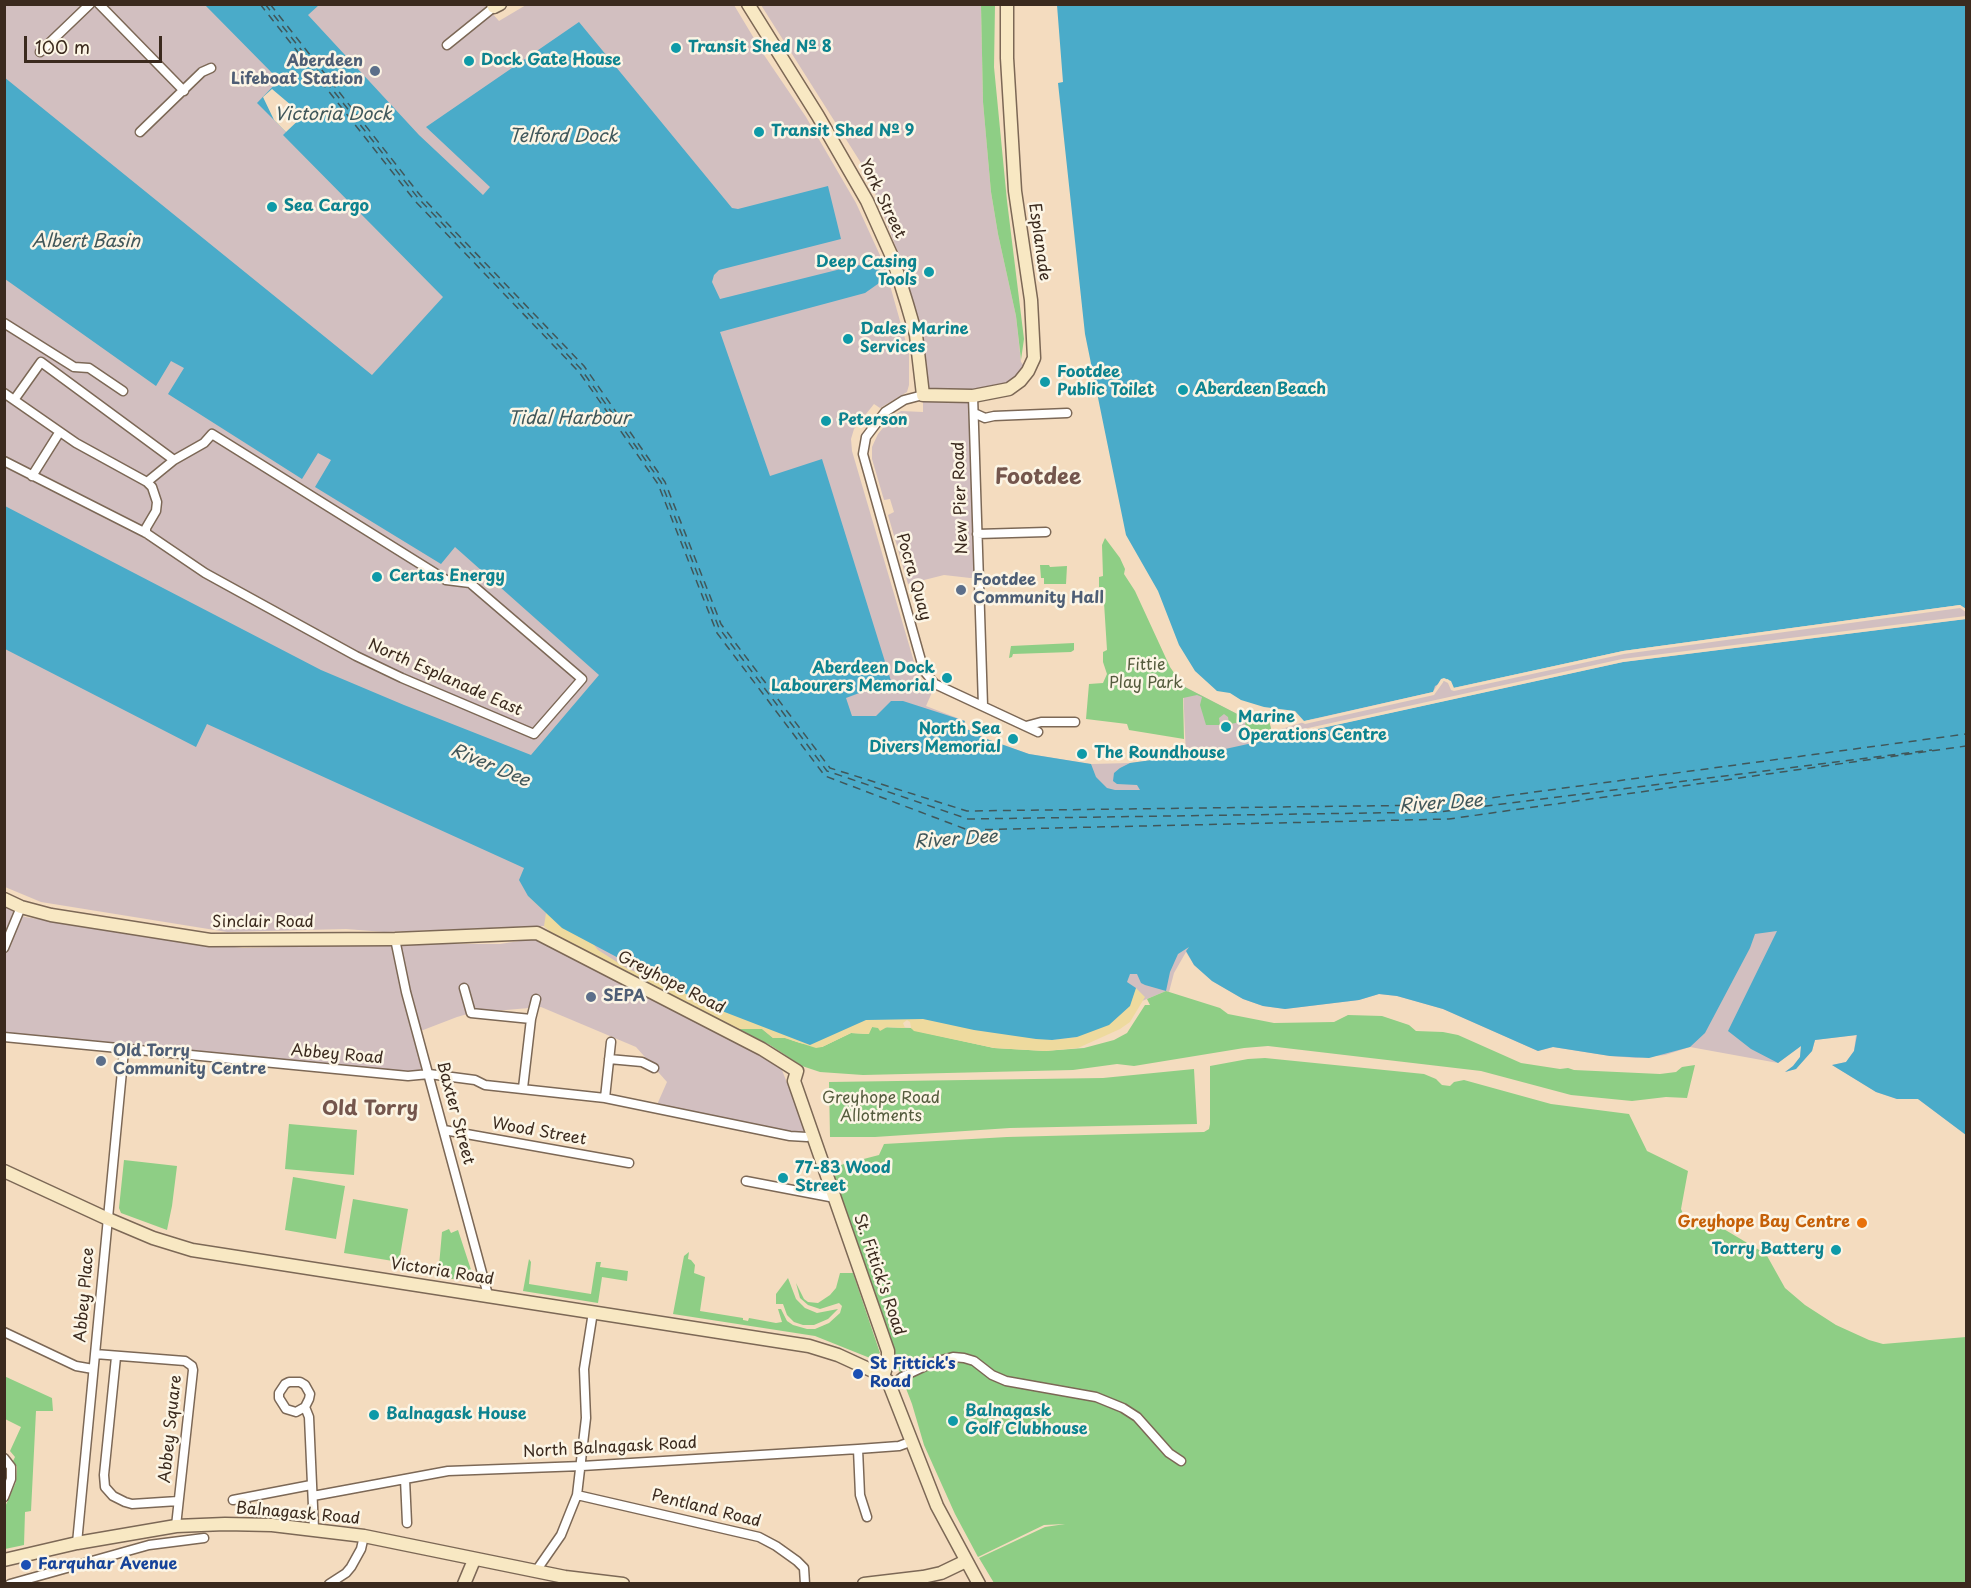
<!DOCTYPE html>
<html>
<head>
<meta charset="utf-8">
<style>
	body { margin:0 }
	#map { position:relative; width:1971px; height:1588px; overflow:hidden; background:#f4dcbf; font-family:"Playpen Sans",sans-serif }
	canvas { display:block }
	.frame { position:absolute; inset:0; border:6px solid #3b2a1e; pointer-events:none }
	.scale { position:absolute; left:24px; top:36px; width:138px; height:27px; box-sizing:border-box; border:3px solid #3b2a1e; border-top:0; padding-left:8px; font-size:18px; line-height:21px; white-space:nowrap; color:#3b2a1e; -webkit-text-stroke:4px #fcf5e5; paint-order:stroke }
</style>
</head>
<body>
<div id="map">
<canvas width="1971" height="1588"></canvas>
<div class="frame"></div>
<div class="scale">100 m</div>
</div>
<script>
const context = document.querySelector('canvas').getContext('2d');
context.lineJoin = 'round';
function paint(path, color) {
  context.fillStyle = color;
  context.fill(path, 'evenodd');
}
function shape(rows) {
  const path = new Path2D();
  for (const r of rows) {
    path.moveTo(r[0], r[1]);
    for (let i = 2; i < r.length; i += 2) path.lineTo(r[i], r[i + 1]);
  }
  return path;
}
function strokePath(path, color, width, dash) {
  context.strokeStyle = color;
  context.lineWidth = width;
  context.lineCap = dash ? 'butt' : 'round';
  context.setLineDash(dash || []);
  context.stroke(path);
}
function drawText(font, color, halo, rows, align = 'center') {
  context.font = font + ' "Playpen Sans",sans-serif';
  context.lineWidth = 5;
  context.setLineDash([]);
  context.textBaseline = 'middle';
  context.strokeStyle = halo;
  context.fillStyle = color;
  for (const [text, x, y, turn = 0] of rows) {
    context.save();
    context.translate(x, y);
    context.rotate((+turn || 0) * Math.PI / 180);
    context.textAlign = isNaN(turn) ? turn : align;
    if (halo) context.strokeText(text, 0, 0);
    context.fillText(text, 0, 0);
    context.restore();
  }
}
const industrial = shape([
	[484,4,499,21,526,5,734,5,764,55,806,117,856,203,884,264,909,353,909,385,907,392,880,408,874,404,854,429,851,439,852,451,917,672,924,685,933,690,926,706,965,721,963,727,984,738,1029,754,1091,764,1130,763,1186,756,1183,686,1243,717,1269,721,1272,732,1444,678,1454,688,1623,651,1960,605,1966,609,1966,1135,1918,1099,1897,1099,1876,1092,1832,1065,1846,1062,1854,1051,1856,1035,1815,1040,1812,1051,1796,1069,1785,1072,1793,1066,1800,1057,1801,1046,1778,1063,1690,1047,1665,1055,1636,1058,1610,1056,1553,1047,1538,1051,1443,1009,1397,996,1379,994,1359,1000,1285,1009,1263,1006,1243,999,1212,981,1194,965,1186,952,1174,973,1169,992,1166,991,1130,1006,923,1019,866,1020,770,1045,571,945,553,934,544,926,384,932,346,929,227,932,41,902,5,887,4,5],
	[761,5,981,5,983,102,991,192,998,234,1016,316,1021,362,1028,371,1020,381,973,396,979,579,944,575,908,584,888,515,894,512,890,499,884,500,872,459,872,447,878,434,891,418,901,411,923,412,923,395,915,315,902,263,871,183,861,163],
	[4,907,25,917,193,942,243,948,384,944,500,944,532,939,556,947,780,1065,806,1131,796,1133,656,1107,667,1082,636,1047,541,1007,471,1013,457,1017,418,1032,429,1074,5,1035]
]);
const green = shape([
	[981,5,995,5,994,67,1007,201,1024,339,1021,360,1016,316,998,234,991,192,983,102],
	[1105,538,1120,558,1125,569,1124,574,1135,591,1170,667,1183,686,1243,717,1269,721,1272,732,1246,731,1245,720,1240,719,1236,723,1229,724,1228,717,1224,714,1219,718,1220,725,1206,725,1200,705,1202,697,1197,695,1183,698,1184,739,1129,730,1127,724,1086,719,1089,684,1103,683,1107,674,1103,662,1103,652,1107,650,1103,587,1099,587,1099,577,1103,576,1102,545],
	[1040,565,1049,565,1050,567,1067,566,1066,584,1044,584,1044,578,1041,578],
	[1074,643,1074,650,1071,652,1013,654,1012,657,1009,658,1011,646],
	[1166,991,1220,1008,1228,1014,1274,1023,1334,1022,1348,1015,1382,1016,1409,1025,1416,1031,1443,1032,1458,1035,1521,1063,1560,1069,1568,1068,1574,1070,1660,1074,1676,1072,1682,1067,1695,1065,1687,1098,1666,1097,1632,1101,1571,1095,1481,1071,1268,1046,1244,1048,1134,1066,1117,1064,1073,1070,863,1075,820,1072,802,1066,770,1045,739,1029,762,1029,773,1038,785,1038,800,1043,822,1047,851,1033,868,1034,872,1027,911,1028,917,1031,994,1048,1045,1051,1084,1048,1114,1040,1127,1033,1145,1005,1150,1005,1147,999],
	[1265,1058,1424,1074,1436,1079,1442,1085,1450,1086,1454,1082,1464,1080,1551,1104,1629,1114,1647,1151,1688,1171,1681,1209,1687,1223,1695,1226,1722,1228,1766,1254,1785,1288,1805,1305,1836,1325,1869,1340,1883,1344,1966,1337,1966,1583,994,1583,979,1558,1045,1527,1065,1524,1044,1525,978,1557,955,1514,924,1445,912,1404,892,1352,829,1168,879,1155,884,1144,1007,1137,1204,1132,1209,1129,1210,1124,1210,1066,1248,1059],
	[1194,1069,1197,1124,1010,1128,875,1137,830,1137,829,1082,1103,1078],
	[289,1124,357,1130,354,1175,285,1169],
	[124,1160,177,1166,172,1206,167,1230,121,1213,119,1208],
	[293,1177,345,1186,336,1239,285,1230],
	[353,1199,408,1209,399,1262,344,1253],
	[449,1229,451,1233,458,1230,475,1282,438,1277,442,1232],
	[689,1252,688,1259,691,1260,695,1265,694,1273,705,1277,700,1311,743,1318,743,1320,748,1321,749,1318,776,1323,782,1322,778,1309,781,1309,787,1321,793,1325,807,1329,815,1329,829,1323,840,1313,842,1306,839,1303,820,1309,808,1305,800,1298,796,1283,804,1299,808,1302,818,1303,830,1295,836,1288,840,1273,853,1273,880,1353,870,1358,815,1336,673,1314,684,1256],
	[529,1259,531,1262,529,1284,591,1294,596,1262,601,1262,600,1267,628,1271,627,1281,602,1277,598,1303,523,1291],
	[788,1278,796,1299,805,1308,817,1313,838,1309,828,1319,814,1325,803,1325,794,1322,787,1315,783,1304,776,1304,776,1294],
	[4,1376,52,1398,53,1411,36,1411,31,1511,25,1512,24,1545,5,1549,5,1507,16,1482,17,1467,13,1461,15,1457,10,1451,21,1427,5,1419]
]);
const sand = shape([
	[535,894,591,941,598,950,628,969,674,986,885,1012,1052,1040,1077,1037,1120,998,1136,988,1145,997,1130,1022,1120,1029,1078,1048,1045,1051,994,1048,914,1031,911,1028,910,1022,907,1020,903,1023,905,1028,887,1027,880,1031,878,1028,872,1027,869,1034,851,1033,822,1047,816,1048,785,1038,773,1038,762,1029,739,1029,580,949,553,934,544,926,546,913,528,896]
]);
const water = shape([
	[205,5,319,5,308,15,419,135,483,195,490,187,426,127,579,22,732,208,738,209,828,186,841,239,719,270,714,275,712,282,720,299,857,265,878,267,882,281,865,293,720,332,770,476,822,459,891,681,846,698,852,716,876,716,891,701,903,701,965,721,963,727,984,738,1029,754,1091,764,1096,777,1107,788,1115,790,1140,790,1137,785,1117,784,1113,781,1114,773,1120,768,1130,763,1216,751,1623,662,1966,619,1966,1135,1918,1099,1897,1099,1876,1092,1832,1065,1846,1062,1854,1051,1857,1035,1815,1040,1812,1051,1796,1069,1785,1072,1793,1066,1800,1057,1801,1046,1778,1063,1751,1049,1728,1031,1777,931,1755,934,1750,948,1705,1033,1690,1047,1649,1058,1610,1056,1553,1047,1538,1051,1443,1009,1397,996,1379,994,1359,1000,1285,1009,1263,1006,1243,999,1212,981,1194,965,1186,951,1189,947,1178,954,1170,972,1166,991,1145,985,1141,983,1137,974,1130,974,1127,982,1136,988,1130,1006,1109,1025,1077,1037,1052,1040,1036,1039,974,1030,923,1019,866,1020,810,1045,709,1006,562,928,528,896,519,880,524,868,207,724,196,747,5,649,5,506,321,670,404,705,531,755,599,675,455,547,441,564,315,487,331,460,318,453,302,479,168,394,184,368,171,361,156,386,5,279,4,77,372,375,443,297,283,135,286,132,257,103,279,80],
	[1057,5,1966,5,1966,609,1960,605,1623,651,1453,688,1448,679,1435,686,1433,692,1304,721,1295,711,1264,707,1241,700,1230,693,1217,691,1195,671,1179,645,1158,591,1126,535,1085,334,1058,83,1063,82]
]);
const pier = shape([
	[272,89,298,111,302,111,305,114,286,132,274,120,263,97],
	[1960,605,1966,609,1966,612,1960,608,1624,654,1454,691,1451,690,1448,683,1444,681,1434,695,1305,724,1301,722,1433,692,1441,679,1444,678,1451,681,1454,688,1623,651],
	[1966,616,1966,619,1623,662,1272,739,1272,736,1622,659]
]);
const ferry = shape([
	[260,4,415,201,579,372,658,484,717,633,825,776,968,830,1449,819,1966,746],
	[265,4,418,198,581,369,661,482,719,628,827,771,968,819,1439,812,1932,750],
	[270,4,420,195,584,366,665,482,721,624,830,768,967,811,1438,805,1966,734]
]);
const street = shape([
	[99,4,184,91],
	[447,45,494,7],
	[40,52,90,4],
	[140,132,202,72,211,68],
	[4,323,74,367,89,368,123,391],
	[4,393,76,443,147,482],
	[923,395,904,400,885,412,866,437,863,454,924,671,935,684,1038,732],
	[973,396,983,706],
	[14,400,41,362,174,460],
	[974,413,985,418,994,416,1067,413],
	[4,461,146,533,205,573,356,656,402,678,534,734,582,679,470,583,446,580,212,434,204,443,174,460,147,482,152,487,157,502,156,511,146,528,146,533],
	[32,476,59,433],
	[977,534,1046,532],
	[1026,726,1041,722,1075,722],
	[395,939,406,992,488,1295],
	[4,948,21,907],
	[464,988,471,1013,531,1019,523,1088],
	[531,1019,536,999],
	[4,1037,408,1076,429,1074,475,1080,485,1085,605,1098,790,1136,807,1137,813,1134],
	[609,1059,642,1062,654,1068],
	[605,1098,611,1042],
	[444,1130,629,1163],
	[746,1181,835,1198],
	[4,1332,76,1366,93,1369],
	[95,1354,185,1361,192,1366,193,1370,176,1526],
	[116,1357,104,1475,105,1487,113,1496,125,1502,132,1504,178,1501],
	[890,1387,902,1377,934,1362,953,1357,964,1358,974,1361,992,1375,1006,1381,1096,1397,1123,1408,1137,1417,1169,1453,1181,1461],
	[305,1407,296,1412,286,1409,279,1398,279,1393,285,1384,289,1382,300,1382,305,1385,310,1394,309,1399,305,1407,309,1417,314,1529],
	[858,1449,860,1495,867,1517],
	[4,1458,11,1467,11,1479,4,1497],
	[405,1479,407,1523],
	[577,1495,759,1537,776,1546,797,1561,804,1568,805,1584],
	[313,1496,448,1471,582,1466,858,1449,899,1446,910,1442],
	[244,1498,247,1508],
	[233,1500,311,1485],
	[77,1543,124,1050],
	[536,1571,561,1535,577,1495,586,1418,584,1369,593,1312],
	[10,1584,149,1545,204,1538],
	[329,1584,346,1573,351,1567,361,1549,364,1536]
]);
const secondary = shape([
	[493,4,494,7,500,4],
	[748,4,818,116,867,201,893,259,907,304,916,335,923,395,973,396,1009,389,1020,381,1028,371,1034,358,1031,300,1015,191,1007,58,1007,4],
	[4,899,21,907,51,915,210,940,395,939,537,933,762,1049,797,1071,794,1081,888,1351,888,1361,883,1377],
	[4,1171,108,1219,153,1238,192,1250,809,1346,838,1355,875,1372,888,1381,937,1506,979,1584],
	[4,1560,77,1543,176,1526,225,1524,272,1525,364,1536,565,1577,623,1584],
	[464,1584,474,1560],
	[864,1584,923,1577,941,1573,966,1561]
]);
const markers = [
	[676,48,6,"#0f9aa8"],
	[469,61,6,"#0f9aa8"],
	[375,71,6,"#5c6f8a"],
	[759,132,6,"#0f9aa8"],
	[272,207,6,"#0f9aa8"],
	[929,272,6,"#0f9aa8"],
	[848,339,6,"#0f9aa8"],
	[1045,382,6,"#0f9aa8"],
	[1183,390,6,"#0f9aa8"],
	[826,421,6,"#0f9aa8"],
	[377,577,6,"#0f9aa8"],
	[961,590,6,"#5c6f8a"],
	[947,678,6,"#0f9aa8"],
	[1226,727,6,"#0f9aa8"],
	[1013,739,6,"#0f9aa8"],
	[1082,754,6,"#0f9aa8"],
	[591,997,6,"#5c6f8a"],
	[101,1061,6,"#5c6f8a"],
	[783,1178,6,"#0f9aa8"],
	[1862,1223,6,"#e8710a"],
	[1836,1250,6,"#0f9aa8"],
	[858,1374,6,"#1a4fb4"],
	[374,1415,6,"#0f9aa8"],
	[953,1421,6,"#0f9aa8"],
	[26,1565,6,"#1a4fb4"]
];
const cultureNames = [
	["Transit Shed № 8",688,48],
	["Dock Gate House",481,61],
	["Transit Shed № 9",771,132],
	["Sea Cargo",284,207],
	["Deep Casing",917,263,"right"],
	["Tools",917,281,"right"],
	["Dales Marine",860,330],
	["Services",860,348],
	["Footdee",1057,373],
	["Public Toilet",1057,391],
	["Aberdeen Beach",1195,390],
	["Peterson",838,421],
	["Certas Energy",389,577],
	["Aberdeen Dock",935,669,"right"],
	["Labourers Memorial",935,687,"right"],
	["Marine",1238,718],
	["Operations Centre",1238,736],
	["North Sea",1001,730,"right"],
	["Divers Memorial",1001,748,"right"],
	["The Roundhouse",1094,754],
	["77-83 Wood",795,1169],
	["Street",795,1187],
	["Torry Battery",1824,1250,"right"],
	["Balnagask",965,1412],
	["Golf Clubhouse",965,1430],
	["Balnagask House",386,1415]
];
const serviceNames = [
	["Aberdeen",363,62,"right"],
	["Lifeboat Station",363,80,"right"],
	["Footdee",973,581],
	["Community Hall",973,599],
	["SEPA",603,997],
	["Old Torry",113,1052],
	["Community Centre",113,1070]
];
const streetNames = [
	["York Street",882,199,64],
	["Esplanade",1039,242,82],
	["New Pier Road",961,498,-92],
	["Pocra Quay",913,577,74],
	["North Esplanade East",445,678,24],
	["Sinclair Road",263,923],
	["Greyhope Road",671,983,27],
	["Abbey Road",337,1055,5],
	["Baxter Street",455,1113,75],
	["Wood Street",539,1132,10],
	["Victoria Road",442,1272,9],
	["St. Fittick's Road",879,1275,71],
	["Abbey Place",85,1295,-85],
	["Abbey Square",171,1429,-84],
	["North Balnagask Road",610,1448,-3],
	["Pentland Road",706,1509,14],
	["Balnagask Road",298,1514,5]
];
const parkNames = [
	["Fittie",1146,666],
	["Play Park",1146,684],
	["Greyhope Road",881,1099],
	["Allotments",881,1117]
];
const foodNames = [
	["Greyhope Bay Centre",1850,1223]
];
const transitNames = [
	["St Fittick's",870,1365],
	["Road",870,1383],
	["Farquhar Avenue",38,1565]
];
const waterNames = [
	["Victoria Dock",333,115],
	["Telford Dock",563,137],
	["Albert Basin",86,242],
	["Tidal Harbour",569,419],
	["River Dee",490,766,23],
	["River Dee",1441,804,-4],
	["River Dee",956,840,-4]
];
const quarterNames = [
	["Old Torry",370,1109]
];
const districtNames = [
	["Footdee",1038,478]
];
paint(industrial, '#d2bfc0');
paint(green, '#8ece85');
paint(sand, '#eeda9e');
paint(water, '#4aabc9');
paint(pier, '#f4dcbf');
strokePath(ferry, '#40575a', 1.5, [8, 6]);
strokePath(street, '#7c6856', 11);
strokePath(secondary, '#7c6856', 15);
strokePath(street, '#fff', 8);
strokePath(secondary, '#f8e8c3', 12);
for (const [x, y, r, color] of markers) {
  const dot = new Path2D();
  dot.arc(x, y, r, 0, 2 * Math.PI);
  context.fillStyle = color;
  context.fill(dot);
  strokePath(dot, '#fcf5e5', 2);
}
drawText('bold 16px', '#0d838f', '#fcf5e5', cultureNames, 'left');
drawText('bold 16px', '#4e5e75', '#fcf5e5', serviceNames, 'left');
drawText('16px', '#3b2a1e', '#fcf5e5', streetNames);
drawText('16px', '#545b3d', '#fcf5e5', parkNames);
drawText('bold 16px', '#c56008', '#fcf5e5', foodNames, 'right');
drawText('bold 16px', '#164399', '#fcf5e5', transitNames, 'left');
drawText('italic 18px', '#40575a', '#fcf5e5', waterNames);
drawText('bold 20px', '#74564d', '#fcf5e5', quarterNames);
drawText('bold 22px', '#74564d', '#fcf5e5', districtNames);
</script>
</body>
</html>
